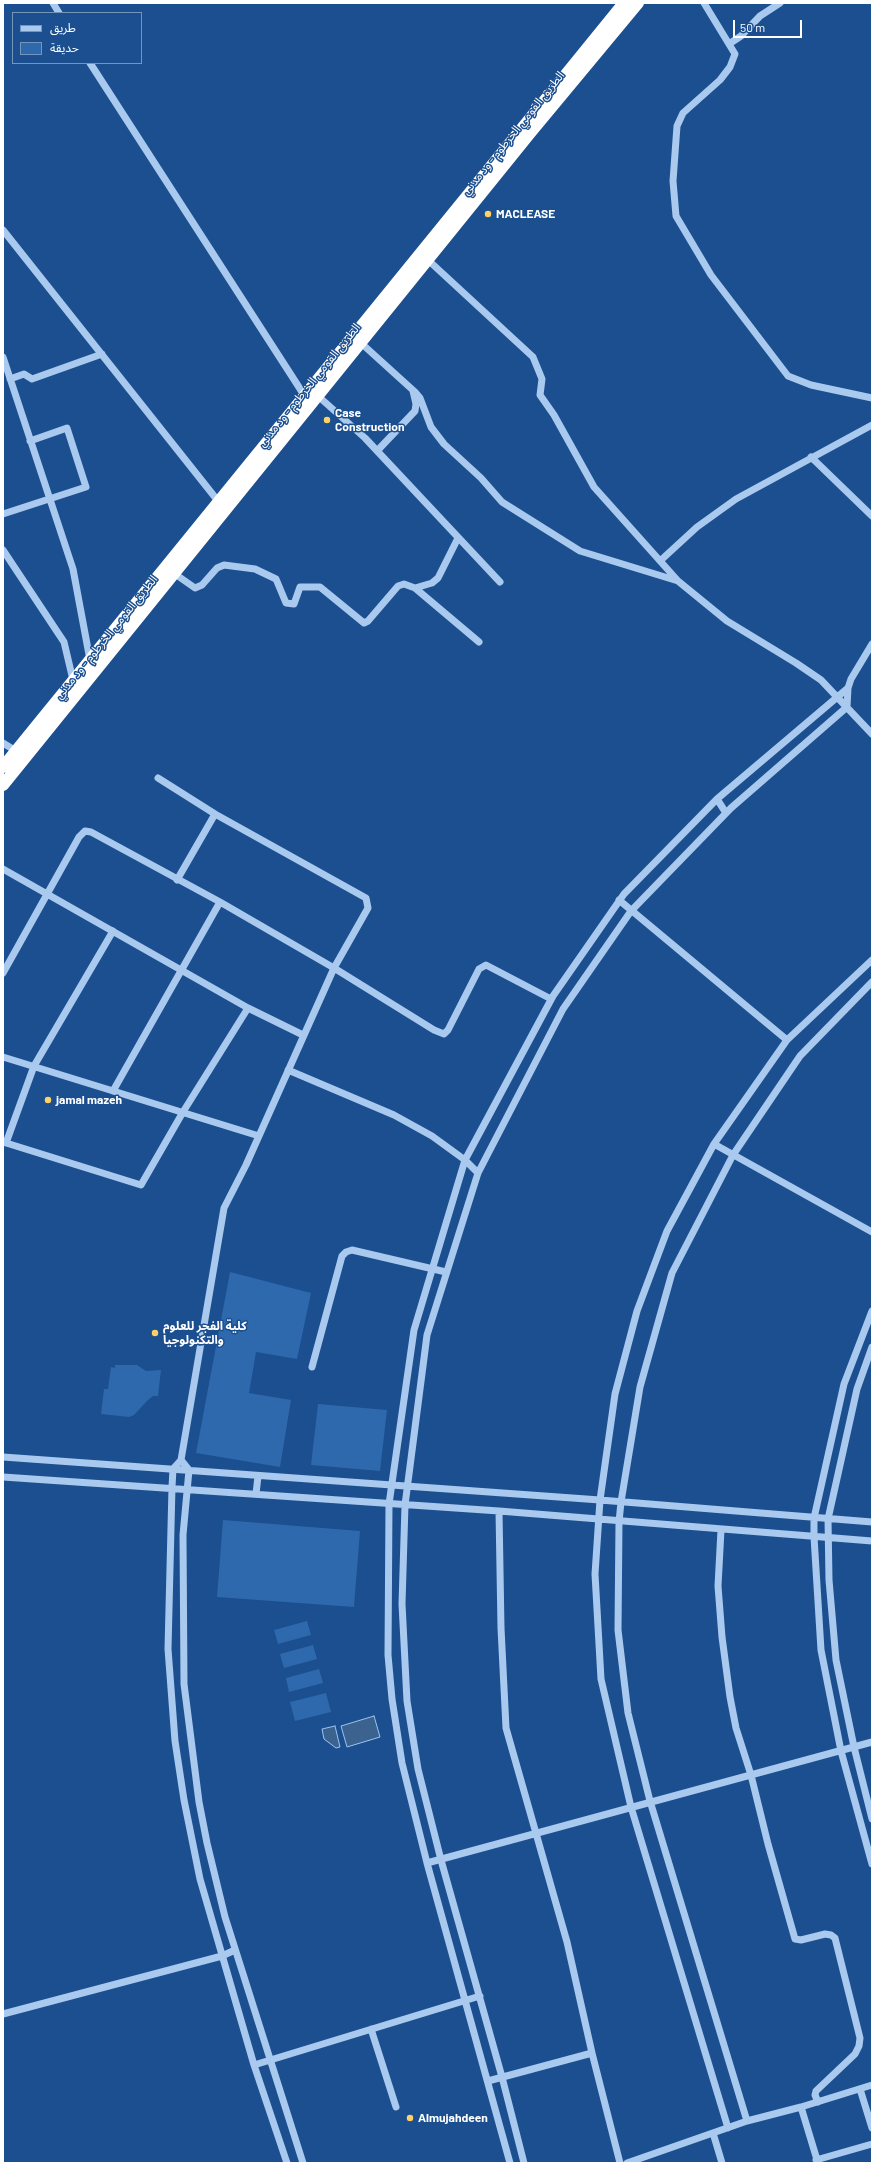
<!DOCTYPE html>
<html>
<head>
<meta charset="utf-8">
<style>
	body { margin:0 }
	#map { position:relative; width:875px; height:2166px; overflow:hidden; background:#1b4f8f; font-family:Barlow,"Noto Sans Arabic",sans-serif }
	canvas { display:block }
	.frame { position:absolute; inset:0; border:4px solid #fff; pointer-events:none }
	.legend { position:absolute; left:12px; top:12px; width:130px; height:52px; box-sizing:border-box; background:#1b4f8f; border:1px solid #7695bc; margin:0; padding:5px 7px; list-style:none; font-size:12px; color:#fff }
	.legend li { display:flex; align-items:center; gap:8px; height:20px }
	.legend b { width:20px; border:1px solid #7695bc }
	.scale { position:absolute; left:733px; top:20px; width:69px; height:18px; box-sizing:border-box; border:2px solid #fff; border-top:0; padding-left:5px; font-size:12px; line-height:14px; white-space:nowrap; color:#fff; -webkit-text-stroke:3px #1b4f8f; paint-order:stroke }
</style>
</head>
<body>
<div id="map">
<canvas width="875" height="2166"></canvas>
<div class="frame"></div>
<ul class="legend">
<li><b style="height:5px;background:#a9c9ee"></b>طريق</li>
<li><b style="height:11px;background:#2e69ad"></b>حديقة</li>
</ul>
<div class="scale">50 m</div>
</div>
<script>
const context = document.querySelector('canvas').getContext('2d');
context.lineJoin = 'round';
function paint(path, color) {
  context.fillStyle = color;
  context.fill(path, 'evenodd');
}
function shape(rows) {
  const path = new Path2D();
  for (const r of rows) {
    path.moveTo(r[0], r[1]);
    for (let i = 2; i < r.length; i += 2) path.lineTo(r[i], r[i + 1]);
  }
  return path;
}
function strokePath(path, color, width, dash) {
  context.strokeStyle = color;
  context.lineWidth = width;
  context.lineCap = dash ? 'butt' : 'round';
  context.setLineDash(dash || []);
  context.stroke(path);
}
function drawText(font, color, halo, rows, align = 'center') {
  context.font = font + ' Barlow,"Noto Sans Arabic",sans-serif';
  context.lineWidth = 3;
  context.setLineDash([]);
  context.textBaseline = 'middle';
  context.strokeStyle = halo;
  context.fillStyle = color;
  for (const [text, x, y, turn = 0] of rows) {
    context.save();
    context.translate(x, y);
    context.rotate((+turn || 0) * Math.PI / 180);
    context.textAlign = isNaN(turn) ? turn : align;
    if (halo) context.strokeText(text, 0, 0);
    context.fillText(text, 0, 0);
    context.restore();
  }
}
const green = shape([
	[230,1272,311,1293,297,1359,256,1352,249,1393,291,1400,280,1467,196,1453],
	[115,1365,137,1365,146,1371,161,1370,158,1396,153,1396,147,1401,134,1415,129,1417,101,1414,104,1389,108,1389,111,1367,115,1368],
	[318,1404,387,1410,380,1471,311,1465],
	[223,1520,360,1531,354,1607,217,1597],
	[307,1621,311,1635,278,1644,274,1630],
	[313,1645,317,1659,284,1668,280,1654],
	[319,1669,323,1683,289,1692,286,1678],
	[326,1693,331,1712,295,1721,290,1702]
]);
const water = shape([
	[374,1716,380,1737,347,1747,341,1726,374,1716],
	[335,1726,340,1747,336,1748,324,1739,322,1729,335,1726]
]);
const minor = shape([
	[53,3,59,13],
	[704,3,735,54,730,67,720,80,683,113,677,126,673,181,676,216,711,275,788,376,811,385,872,398],
	[729,44,741,36,760,16,780,3],
	[90,63,304,395],
	[3,230,218,501],
	[428,260,533,357,542,379,540,395,554,415,594,487,678,581],
	[361,343,415,392,420,398,431,427,444,444,481,478,502,502,580,551,678,581,727,621,796,663,821,680,872,734],
	[3,357,73,569,90,660],
	[10,379,24,374,32,379,102,354],
	[318,396,365,438,500,582],
	[377,451,415,411,416,404,413,391],
	[811,457,872,516],
	[3,514,86,487,67,428,30,441],
	[3,550,64,642,73,680],
	[660,561,697,527,736,499,872,425],
	[175,574,195,588,202,585,217,568,224,565,255,569,276,579,286,603,294,604,300,587,320,587,364,623,368,621,398,586,404,584,415,588,479,642],
	[415,588,432,583,438,578,458,538],
	[3,743,16,751],
	[158,778,215,814,366,898,368,908,334,968,246,1165,224,1208,181,1460,173,1469,172,1487,168,1649,175,1741,184,1800,200,1879,254,2065,287,2163],
	[717,799,726,813],
	[3,869,248,1008,303,1035],
	[177,880,215,814],
	[619,900,787,1040],
	[3,973,79,837,85,831,91,832,220,902,334,968,434,1030,444,1034,448,1030,479,969,486,965,551,999],
	[3,1057,259,1136],
	[288,1070,394,1115,432,1136,465,1160,478,1173],
	[113,1091,220,902],
	[3,1142,141,1185,183,1112,248,1008],
	[6,1143,34,1066,113,931],
	[714,1144,872,1232],
	[872,1311,844,1384,814,1518,814,1537,821,1650,841,1751,872,1864],
	[872,1347,857,1389,828,1519,829,1580,836,1660,854,1747,872,1819],
	[312,1367,342,1256,346,1252,352,1250,446,1272],
	[3,1457,600,1500,872,1522],
	[181,1460,189,1470,183,1535,184,1684,199,1802,207,1843,225,1917,303,2163],
	[3,1477,499,1511,872,1541],
	[256,1494,258,1476],
	[499,1511,501,1628,506,1728,567,1942,592,2053,620,2163],
	[721,1530,718,1586,722,1637,730,1697,736,1728,751,1775,768,1844,795,1939,801,1940,825,1934,831,1935,835,1938,860,2038,859,2046,855,2054,816,2091,815,2095,818,2102],
	[427,1863,872,1742],
	[3,2014,222,1956,235,1950],
	[371,2029,396,2107],
	[254,2065,480,1996],
	[488,2081,592,2053],
	[860,2089,872,2128],
	[801,2107,818,2163],
	[747,2121,650,1801,628,1713,618,1630,619,1522,621,1502,640,1387,672,1273,733,1155,800,1056,872,982],
	[728,2128,631,1807,601,1679,595,1574,600,1500,615,1394,637,1311,667,1231,714,1144,787,1040,872,960],
	[713,2133,722,2163],
	[816,2160,872,2144],
	[510,2163,427,1863,402,1763,392,1699,388,1655,389,1504,414,1330,465,1160,553,996,624,894,717,799,848,688],
	[524,2163,502,2077,441,1860,418,1769,407,1701,402,1604,405,1505,427,1335,478,1173,563,1009,631,911,731,808,847,707,848,688,851,679,872,644],
	[627,2163,747,2121,801,2107,872,2085]
]);
const highway = shape([
	[3,767,624,3],
	[3,785,530,133,638,3]
]);
const markers = [
	[488,214,4,"#ffd166"],
	[327,420,4,"#ffd166"],
	[48,1100,4,"#ffd166"],
	[155,1333,4,"#ffd166"],
	[410,2118,4,"#ffd166"]
];
const streetNames = [
	["الطريق القومي الخرطوم - ود مدني",513,133,-51],
	["الطريق القومي الخرطوم - ود مدني",309,385,-51],
	["الطريق القومي الخرطوم - ود مدني",106,637,-51]
];
const poiNames = [
	["MACLEASE",496,214],
	["Case",335,413],
	["Construction",335,427],
	["jamal mazeh",56,1100],
	["كلية الفجر للعلوم",163,1326],
	["والتكنولوجيا",163,1340],
	["Almujahdeen",418,2118]
];
paint(green, '#2e69ad');
paint(water, '#3c6290');
strokePath(water, '#9cc4f0', 1);
strokePath(minor, '#a9c9ee', 7);
strokePath(highway, '#fff', 12);
for (const [x, y, r, color] of markers) {
  const dot = new Path2D();
  dot.arc(x, y, r, 0, 2 * Math.PI);
  context.fillStyle = color;
  context.fill(dot);
  strokePath(dot, '#1b4f8f', 1.5);
}
drawText('12px', '#fff', '#1b4f8f', streetNames);
drawText('bold 12px', '#fff', '#1b4f8f', poiNames, 'left');
</script>
</body>
</html>
